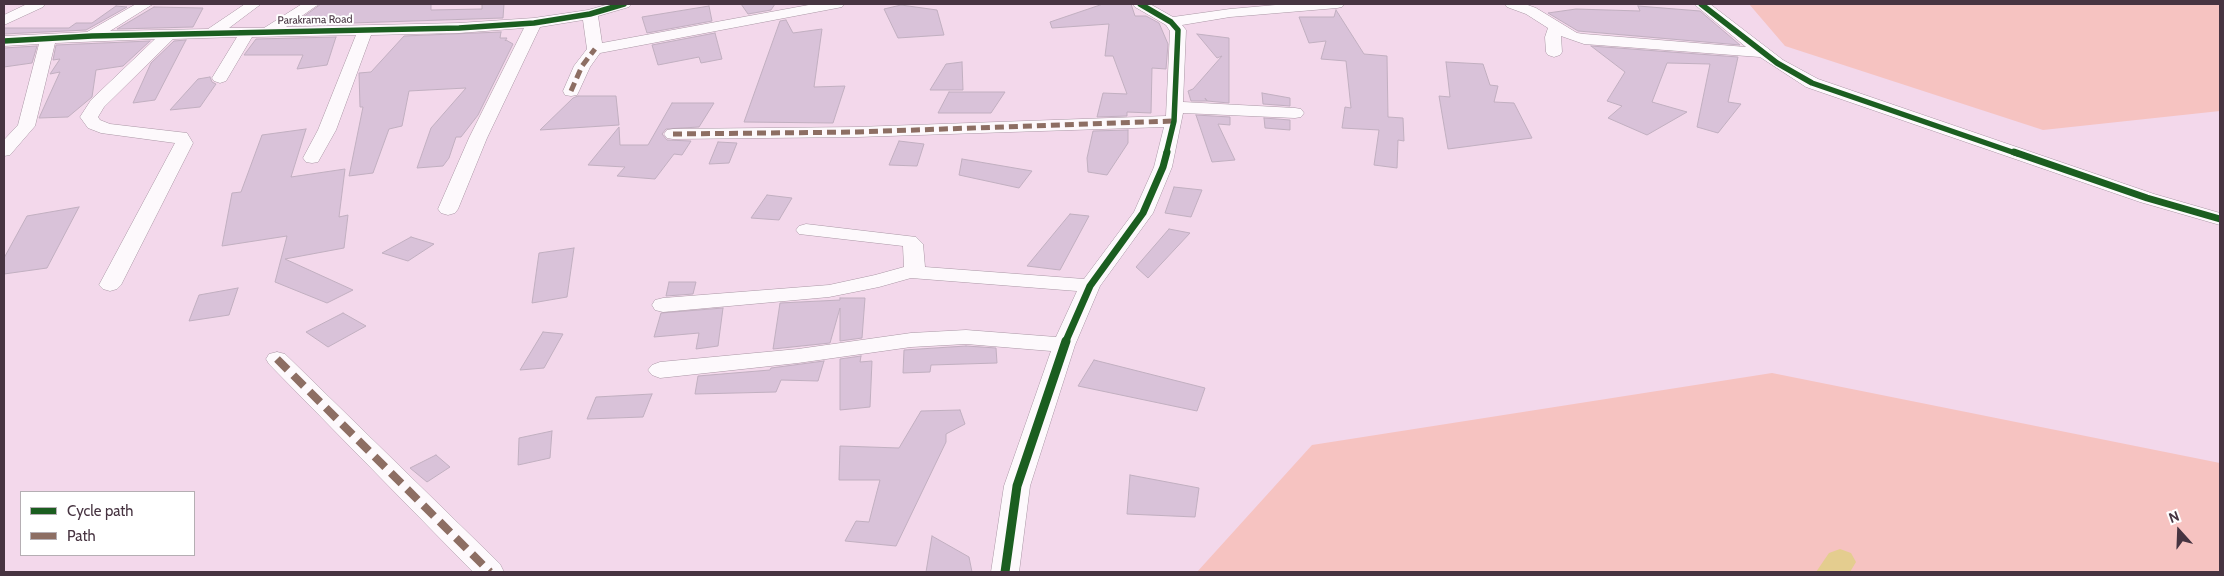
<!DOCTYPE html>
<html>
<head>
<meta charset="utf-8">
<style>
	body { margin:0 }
	#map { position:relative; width:2224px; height:576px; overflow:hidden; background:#f3d8eb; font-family:Cabin,sans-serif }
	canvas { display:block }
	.frame { position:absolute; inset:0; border:5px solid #473441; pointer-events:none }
	.legend { position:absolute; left:20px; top:491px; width:175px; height:65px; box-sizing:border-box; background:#fff; border:1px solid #b5aeb3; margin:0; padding:6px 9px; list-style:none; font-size:15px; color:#473441 }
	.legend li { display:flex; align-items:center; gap:10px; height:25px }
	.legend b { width:25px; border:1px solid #b5aeb3 }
	.north { position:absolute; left:2154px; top:506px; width:50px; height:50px; -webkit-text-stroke:4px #fff; paint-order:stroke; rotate:340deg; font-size:14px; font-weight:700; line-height:20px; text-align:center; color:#473441 }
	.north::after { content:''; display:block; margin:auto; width:18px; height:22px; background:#473441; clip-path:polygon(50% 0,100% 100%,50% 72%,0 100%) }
</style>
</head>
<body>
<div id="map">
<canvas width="2224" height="576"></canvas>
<div class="frame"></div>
<ul class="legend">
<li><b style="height:6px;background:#1b5e20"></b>Cycle path</li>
<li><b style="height:6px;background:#8d6e63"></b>Path</li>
</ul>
<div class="north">N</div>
</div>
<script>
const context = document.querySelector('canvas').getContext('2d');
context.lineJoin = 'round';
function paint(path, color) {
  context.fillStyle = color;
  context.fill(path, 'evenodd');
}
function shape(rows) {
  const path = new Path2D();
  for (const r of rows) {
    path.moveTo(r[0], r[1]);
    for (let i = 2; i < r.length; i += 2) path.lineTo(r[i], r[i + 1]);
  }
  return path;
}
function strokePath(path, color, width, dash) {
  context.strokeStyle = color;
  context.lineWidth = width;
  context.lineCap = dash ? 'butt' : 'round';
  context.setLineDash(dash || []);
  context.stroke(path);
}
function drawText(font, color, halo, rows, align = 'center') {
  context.font = font + ' Cabin,sans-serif';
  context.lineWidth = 4;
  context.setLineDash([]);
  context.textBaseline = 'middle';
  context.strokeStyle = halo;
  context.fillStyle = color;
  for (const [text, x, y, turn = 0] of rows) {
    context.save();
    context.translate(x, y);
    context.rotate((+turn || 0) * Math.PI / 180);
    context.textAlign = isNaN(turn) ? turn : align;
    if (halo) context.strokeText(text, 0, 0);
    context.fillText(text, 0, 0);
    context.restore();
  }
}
const green = shape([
	[1749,4,2220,4,2220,111,2043,130,1785,46],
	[1772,373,2220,463,2220,572,1197,572,1312,445]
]);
const canal = shape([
	[1840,549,1851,553,1856,562,1850,572,1816,572,1829,553,1840,549]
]);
const building = shape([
	[321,4,431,4,431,10,482,9,482,4,504,4,503,18,292,25,321,4],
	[741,4,775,4,771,10,748,14,741,4],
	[1103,4,1131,4,1135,16,1146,16,1159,23,1168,44,1166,69,1152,68,1151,113,1127,112,1127,116,1097,117,1103,93,1127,94,1113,56,1105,56,1109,24,1052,28,1050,22,1103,4],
	[901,5,937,10,944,35,898,38,884,9,901,5],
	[116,6,127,7,86,30,4,34,4,28,69,28,76,23,92,23,116,6],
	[709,6,712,21,647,33,642,17,709,6],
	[1638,6,1700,11,1740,45,1578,31,1548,13,1576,9,1640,11,1638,6],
	[154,7,203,8,193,27,117,29,154,7],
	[1336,10,1364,54,1387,56,1388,117,1403,118,1404,141,1398,140,1397,168,1374,165,1379,130,1342,128,1345,107,1351,108,1346,61,1321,59,1326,41,1309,43,1299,17,1334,17,1336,10],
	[786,20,793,33,822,29,814,87,845,86,833,123,744,122,780,21,786,20],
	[501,32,500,38,507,38,505,41,506,40,513,44,478,115,461,137,456,137,449,158,443,166,417,168,431,128,466,88,409,91,402,126,389,129,373,173,349,176,363,107,360,107,359,73,371,72,404,36,501,32],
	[715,33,722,59,701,63,699,57,658,65,652,45,715,33],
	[1197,34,1229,38,1229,103,1207,101,1205,98,1207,101,1191,101,1188,91,1193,89,1222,56,1217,58,1197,34],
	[336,37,327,65,297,69,303,55,244,55,256,39,336,37],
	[186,40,155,100,133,103,151,63,174,41,186,40],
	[150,41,123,66,96,70,92,97,68,117,39,118,60,72,50,74,60,59,53,60,56,45,150,41],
	[37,46,32,63,4,67,4,48,37,46],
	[1591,46,1738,57,1728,102,1741,104,1718,133,1697,127,1710,64,1667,63,1652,102,1687,112,1647,135,1608,118,1622,106,1607,101,1625,72,1591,46],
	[962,62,963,90,930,90,946,64,962,62],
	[1446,62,1483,64,1490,85,1498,86,1494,102,1514,103,1532,138,1448,149,1439,96,1450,97,1446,62],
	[210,77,212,82,216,84,200,107,170,110,198,79,210,77],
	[949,92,1005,92,991,113,938,113,949,92],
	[1262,93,1290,98,1290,106,1263,104,1262,93],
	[578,96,616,96,619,125,540,130,573,98,578,96],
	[672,103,714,103,699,127,666,129,662,134,667,140,691,141,682,155,674,154,655,179,617,176,625,167,588,165,619,127,620,145,648,145,672,103],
	[1196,115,1230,117,1230,125,1218,124,1235,160,1212,162,1196,115],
	[1264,118,1290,120,1290,130,1265,128,1264,118],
	[306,129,291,177,345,169,339,217,348,215,344,248,285,259,353,290,327,303,275,282,287,236,222,246,232,193,241,192,262,135,306,129],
	[1128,130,1128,143,1107,175,1088,172,1087,158,1093,131,1128,130],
	[899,141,924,144,917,166,889,165,899,141],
	[718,142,737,143,729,163,709,164,718,142],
	[962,159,1032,171,1019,188,959,175,962,159],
	[1174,187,1202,190,1191,217,1165,213,1174,187],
	[767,195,792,198,779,220,751,218,767,195],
	[79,207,47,268,4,274,4,258,27,216,79,207],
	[1070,214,1089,216,1060,270,1027,266,1070,214],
	[1169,229,1190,233,1148,278,1136,267,1169,229],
	[411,237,434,244,408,261,382,253,411,237],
	[574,248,567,297,532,303,539,253,574,248],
	[669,282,696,282,693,294,666,296,669,282],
	[238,288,229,315,189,321,199,295,238,288],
	[840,298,865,298,862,338,840,341,840,308,830,343,773,349,780,303,840,300,840,298],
	[723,308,718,346,696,349,699,333,654,337,661,313,723,308],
	[343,313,366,326,328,347,306,332,343,313],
	[543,332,563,334,544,368,520,370,543,332],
	[966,346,996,348,997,363,931,365,930,372,903,373,904,350,966,346],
	[861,356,860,362,872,361,870,407,840,410,840,359,861,356],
	[1094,360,1205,388,1197,411,1078,386,1094,360],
	[824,361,818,381,781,380,776,392,695,394,698,376,770,370,771,368,824,361],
	[652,394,643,417,587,419,596,397,652,394],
	[960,410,965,424,946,434,946,442,896,546,845,541,856,521,869,522,880,480,839,480,840,446,899,448,921,411,960,410],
	[552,431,550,458,518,465,519,438,552,431],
	[436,455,450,467,427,482,410,468,436,455],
	[1130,475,1199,488,1195,517,1127,514,1130,475],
	[932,536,969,557,972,572,926,572,932,536]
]);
const street = shape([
	[27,4,45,4,43,7,4,25,4,15,27,4],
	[136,4,153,4,110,31,208,29,245,4,261,4,229,28,264,28,302,4,319,4,286,27,459,23,534,18,588,10,609,4,631,4,629,7,598,16,602,43,814,4,844,4,842,7,837,8,600,53,590,67,579,91,577,95,571,96,565,95,563,91,574,66,587,49,583,20,540,27,487,138,458,209,455,213,448,215,441,213,438,209,469,138,524,28,459,33,371,35,336,130,318,162,312,163,306,162,303,158,318,130,356,35,252,37,226,81,220,83,214,81,212,78,237,37,173,39,104,107,98,117,100,120,110,124,187,133,193,143,121,285,117,289,110,291,103,289,99,285,175,143,101,133,88,128,80,117,91,100,155,39,55,43,35,126,10,155,4,156,4,140,18,125,39,44,4,46,4,36,87,32,136,4],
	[1133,4,1150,4,1173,17,1230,9,1287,4,1344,4,1342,7,1337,8,1230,17,1182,25,1186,30,1183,102,1295,108,1301,109,1304,113,1301,117,1295,118,1183,113,1172,167,1153,213,1100,286,1075,345,1030,486,1019,572,991,572,1004,486,1051,351,966,344,911,347,798,363,660,378,652,375,648,370,652,365,660,362,798,349,911,333,966,330,1056,337,1077,291,911,278,879,287,829,297,663,312,655,310,652,305,655,300,663,298,829,285,875,275,904,267,903,246,799,234,796,230,799,226,806,224,916,237,923,244,925,267,1084,279,1134,212,1154,167,1164,127,857,137,673,139,667,138,664,134,667,130,673,129,857,127,1166,116,1170,31,1166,25,1135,7,1133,4],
	[1505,4,1525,4,1536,8,1577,33,1584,34,1746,47,1694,4,1710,4,1783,60,1818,79,2154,194,2220,213,2220,225,2140,202,1806,87,1760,57,1584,44,1561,36,1562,52,1560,55,1554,57,1548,55,1546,52,1545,37,1548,28,1526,14,1507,7,1505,4],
	[277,352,285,354,500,564,504,572,473,572,269,364,266,359,269,354,277,352]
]);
const quietFar1 = shape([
	[571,91,582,66,595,49],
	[673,134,857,132,1174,121]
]);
const quiet = shape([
	[277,359,490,572]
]);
const cyclewayFar2 = shape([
	[1140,4,1171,22,1178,30,1174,121,1166,154],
	[1701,4,1777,63,1812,83,2018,154],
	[4,41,92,36,459,28,534,23,590,14,624,4]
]);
const cyclewayFar1 = shape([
	[2014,152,2147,198,2220,219],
	[1065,343,1090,286,1143,213,1163,167,1167,152]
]);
const cycleway = shape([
	[1005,572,1017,486,1066,341]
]);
const farStreetnames = [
	["Parakrama Road",315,20,-1]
];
paint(green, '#f6c3c1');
paint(canal, '#e4cd8f');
paint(building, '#d9c2d9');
strokePath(building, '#c1afc0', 1);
strokePath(street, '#aa97a5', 1);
paint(street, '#fdf9fc');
strokePath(quietFar1, '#8d6e63', 5, [9, 5]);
strokePath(quiet, '#8d6e63', 8, [15, 8]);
strokePath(cyclewayFar2, '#1b5e20', 5.5);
strokePath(cyclewayFar1, '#1b5e20', 7);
strokePath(cycleway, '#1b5e20', 9);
drawText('11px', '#473441', '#fff', farStreetnames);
</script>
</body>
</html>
